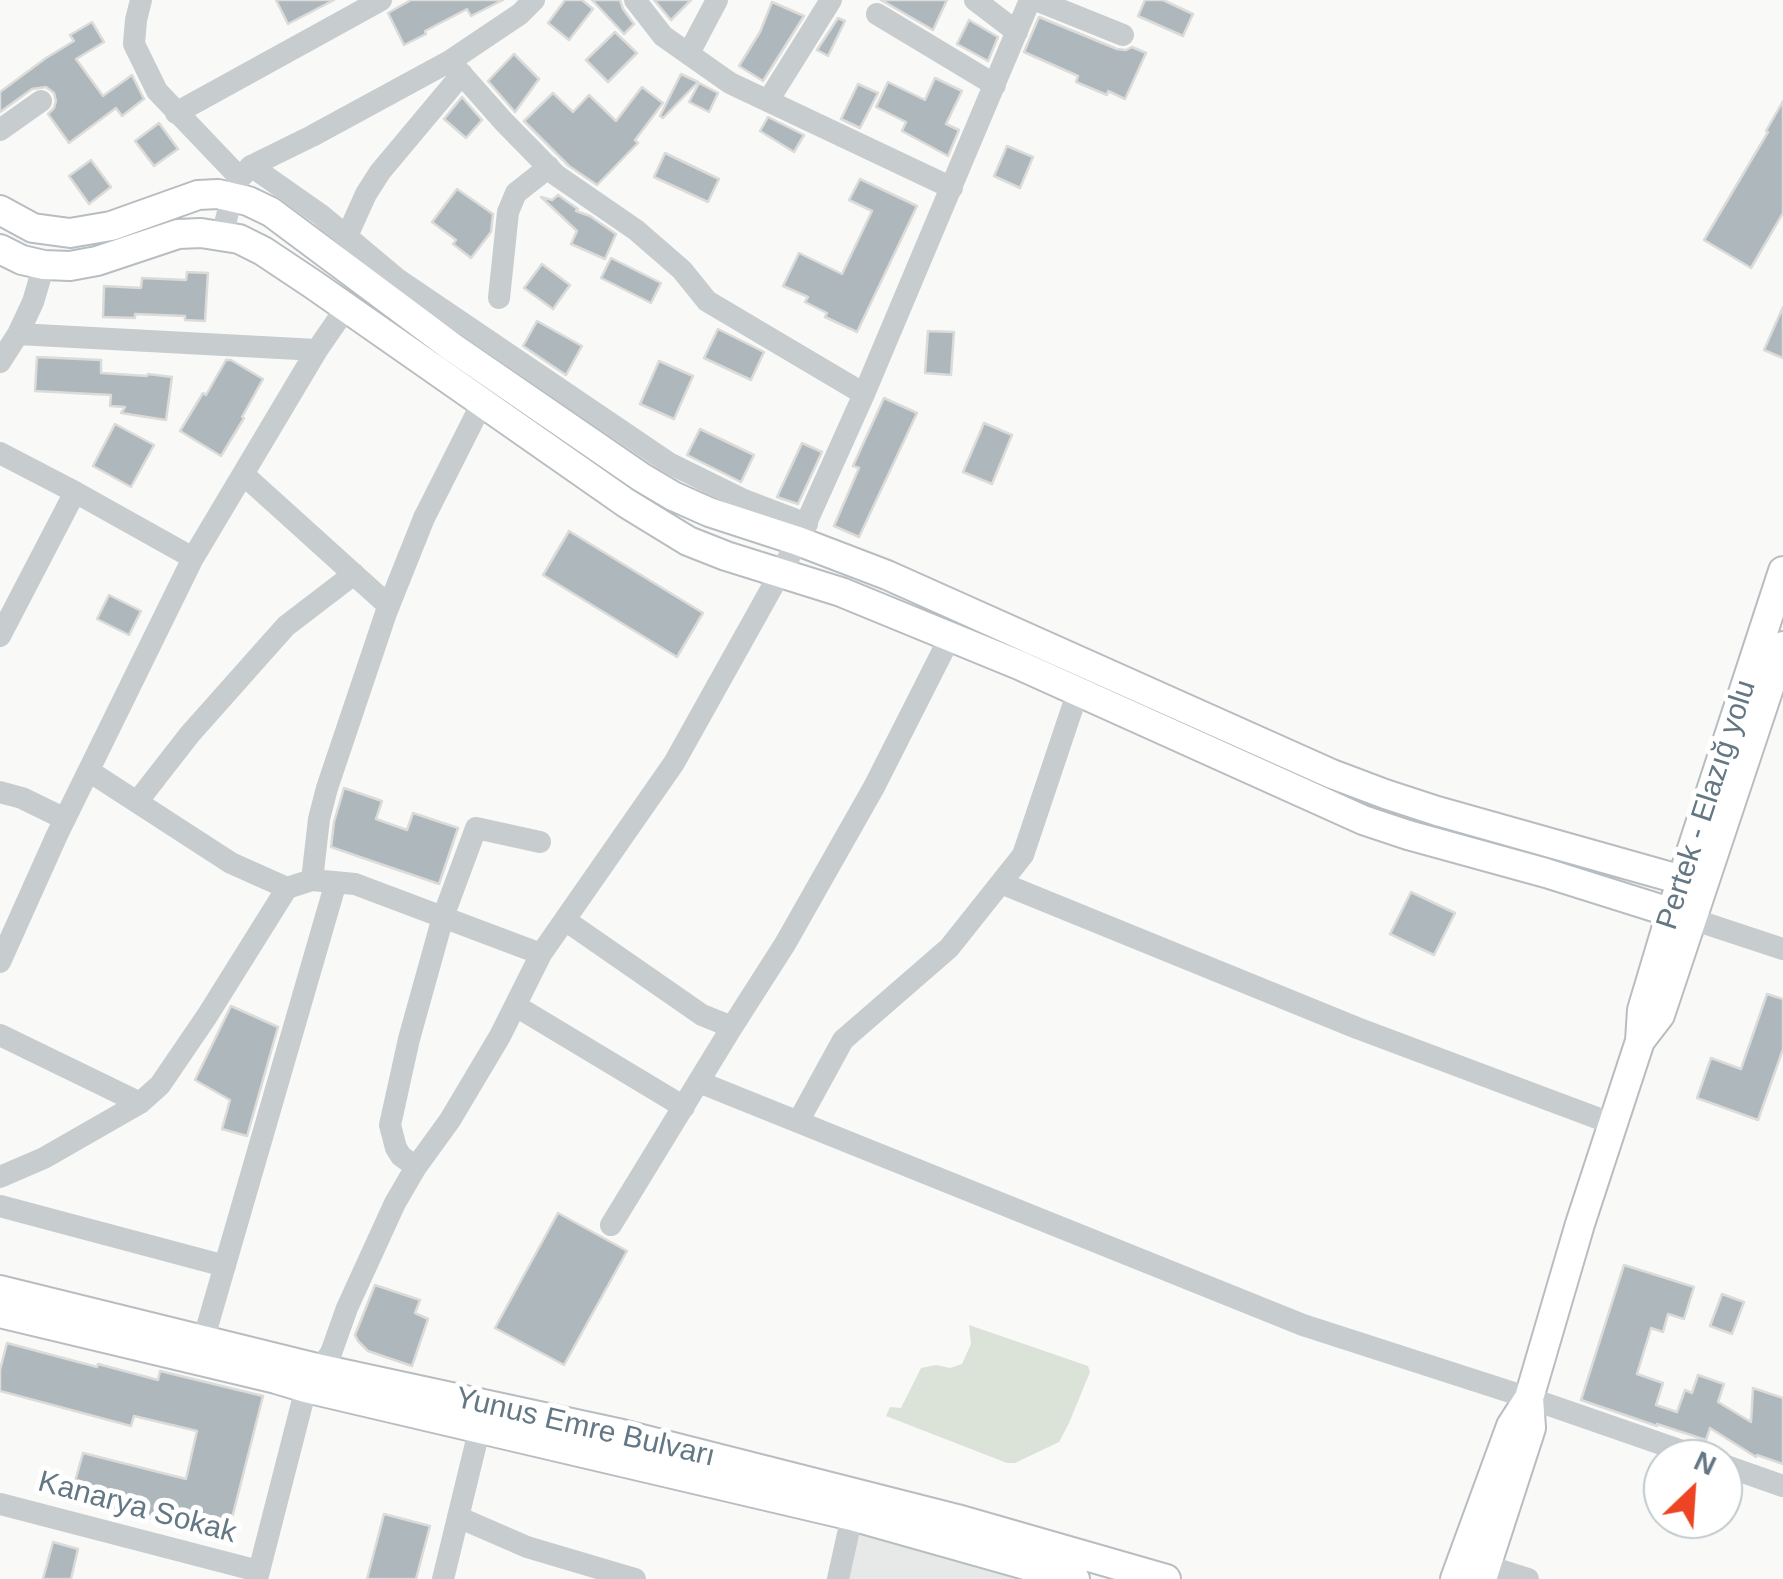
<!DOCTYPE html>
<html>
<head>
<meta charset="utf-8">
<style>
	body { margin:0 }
	#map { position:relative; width:1783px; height:1579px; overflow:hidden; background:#f9f9f7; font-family:Arial,sans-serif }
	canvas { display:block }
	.north { position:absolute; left:1643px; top:1439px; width:100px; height:100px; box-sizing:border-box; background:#fff; border:2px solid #c1c9ce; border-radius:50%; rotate:25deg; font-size:28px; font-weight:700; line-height:40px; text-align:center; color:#637784 }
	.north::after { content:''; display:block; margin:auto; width:35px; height:45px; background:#ed4523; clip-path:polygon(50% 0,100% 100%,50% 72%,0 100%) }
</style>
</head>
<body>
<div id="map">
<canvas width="1783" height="1579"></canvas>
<div class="north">N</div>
</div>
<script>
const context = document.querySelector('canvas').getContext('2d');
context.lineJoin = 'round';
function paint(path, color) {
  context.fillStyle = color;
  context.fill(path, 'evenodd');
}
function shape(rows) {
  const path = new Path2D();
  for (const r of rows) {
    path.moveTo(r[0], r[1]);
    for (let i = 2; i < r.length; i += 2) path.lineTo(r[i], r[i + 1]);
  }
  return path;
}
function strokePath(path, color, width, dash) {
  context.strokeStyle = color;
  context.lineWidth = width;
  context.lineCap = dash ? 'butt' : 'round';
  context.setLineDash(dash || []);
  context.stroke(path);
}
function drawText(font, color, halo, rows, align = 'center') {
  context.font = font + ' Arial,sans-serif';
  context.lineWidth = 10;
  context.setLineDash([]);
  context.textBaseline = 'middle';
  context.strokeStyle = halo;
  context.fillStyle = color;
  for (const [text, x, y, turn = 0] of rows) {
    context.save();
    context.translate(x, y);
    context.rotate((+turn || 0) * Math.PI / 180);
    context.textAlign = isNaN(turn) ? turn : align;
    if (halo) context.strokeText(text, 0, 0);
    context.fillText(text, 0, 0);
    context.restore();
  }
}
const built = shape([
	[859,1531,1027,1579,847,1579]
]);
const green = shape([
	[969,1325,1088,1366,1090,1372,1069,1423,1059,1442,1015,1463,1007,1463,886,1416,890,1407,901,1408,921,1368,936,1365,950,1368,962,1364,971,1344]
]);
const building = shape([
	[276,0,334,0,288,24,276,0],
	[411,0,503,0,471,16,467,9,425,31,426,34,404,45,388,13,411,0],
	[565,0,582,0,593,9,569,40,548,23,565,0],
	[592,0,620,0,623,9,634,24,624,34,592,0],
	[654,0,691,0,671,20,654,0],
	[881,0,947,0,933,30,881,0],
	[1145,0,1163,0,1193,14,1183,36,1138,16,1145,0],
	[772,2,804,16,763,81,739,66,760,32,772,2],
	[1039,17,1117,49,1126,50,1132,47,1146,53,1125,99,1108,91,1107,95,1076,82,1078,76,1024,52,1039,17],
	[838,18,845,21,828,56,817,50,838,18],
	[969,20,998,37,988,61,957,44,969,20],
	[92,22,104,42,76,59,103,96,132,75,144,99,122,116,116,108,69,143,48,114,54,108,56,101,54,93,46,87,32,89,0,112,0,92,46,58,74,41,70,35,92,22],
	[615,32,637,53,608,82,586,60,615,32],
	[514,54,539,79,515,112,488,81,514,54],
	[681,74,698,82,663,118,660,116,681,74],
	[935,78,962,91,946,124,959,130,948,156,902,131,906,122,876,107,888,82,925,100,935,78],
	[699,83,718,93,709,112,689,102,699,83],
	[858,84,878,93,860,128,841,119,858,84],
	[642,87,663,103,635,140,638,143,597,185,569,166,524,121,553,93,573,112,589,95,616,121,642,87],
	[462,97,482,120,466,138,444,119,462,97],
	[1783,101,1783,213,1751,268,1704,240,1768,132,1766,131,1783,101],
	[768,117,804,135,794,152,760,131,768,117],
	[159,123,178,149,154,166,135,141,159,123],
	[1007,146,1033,157,1020,188,994,176,1007,146],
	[665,153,719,179,708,202,654,177,665,153],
	[91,160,111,187,89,204,69,176,91,160],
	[860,179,917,206,857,332,825,317,827,313,805,302,808,297,783,286,799,253,842,274,872,211,849,200,860,179],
	[457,189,493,214,491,232,471,258,453,244,456,240,432,222,457,189],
	[558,195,578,209,576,211,590,216,616,234,605,259,571,244,577,231,541,197,552,200,558,195],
	[611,258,661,283,651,303,601,278,611,258],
	[542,264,570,285,553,309,524,288,542,264],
	[187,272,208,273,205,321,185,320,185,316,135,314,135,318,103,317,104,286,141,288,142,278,186,280,187,272],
	[1783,307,1783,358,1764,350,1783,307],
	[537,321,582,346,566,375,523,346,537,321],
	[718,329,764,352,751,380,704,358,718,329],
	[928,331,954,332,951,375,925,373,928,331],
	[37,357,101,360,101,373,147,376,148,374,172,377,166,420,121,413,125,407,110,406,111,395,35,391,37,357],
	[226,360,231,360,263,379,242,417,244,418,221,456,180,431,203,393,206,395,226,360],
	[659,361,693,376,674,419,640,404,659,361],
	[884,398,917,413,859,537,834,526,859,468,853,466,884,398],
	[984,423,1012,435,992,484,963,472,984,423],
	[115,424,154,445,131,487,93,466,115,424],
	[700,429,754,455,741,482,687,455,700,429],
	[802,443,822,452,798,504,777,497,802,443],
	[569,531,703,613,677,657,543,575,569,531],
	[109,595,141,611,129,635,97,619,109,595],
	[344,788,382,801,376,819,407,830,413,813,458,828,439,884,331,847,334,822,344,788],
	[1411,892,1455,913,1434,955,1390,934,1411,892],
	[1767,994,1783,999,1783,1049,1758,1120,1697,1098,1711,1058,1741,1069,1767,994],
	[231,1006,278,1027,247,1136,222,1129,230,1100,195,1080,231,1006],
	[558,1213,627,1251,564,1365,495,1328,558,1213],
	[1624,1265,1694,1287,1684,1319,1668,1314,1663,1332,1651,1328,1637,1374,1663,1383,1656,1405,1677,1412,1685,1390,1692,1393,1698,1375,1724,1384,1718,1402,1751,1422,1753,1388,1783,1398,1783,1464,1757,1455,1756,1457,1710,1428,1706,1440,1657,1424,1657,1426,1581,1400,1624,1265],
	[375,1285,420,1300,415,1313,428,1319,412,1366,368,1351,358,1341,355,1335,375,1285],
	[1722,1294,1744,1302,1732,1334,1710,1326,1722,1294],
	[7,1343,97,1367,98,1364,158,1380,160,1371,263,1396,227,1538,70,1499,83,1453,186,1479,197,1431,134,1416,131,1426,0,1391,0,1370,7,1343],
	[384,1514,430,1526,416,1579,367,1579,384,1514],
	[53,1542,78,1549,71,1579,43,1579,53,1542]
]);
const minor = shape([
	[141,0,136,20,134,44,157,91,240,178,251,166,312,136,450,61,520,14,534,0],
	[635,0,663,36,730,83,952,188],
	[975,0,1017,32],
	[1036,0,1123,35],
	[877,14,995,85],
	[689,53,717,0],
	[450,61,504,122,556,175,636,230,682,270,707,301,864,394],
	[768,101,831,0],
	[176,113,381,0],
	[0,130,41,101],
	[251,166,321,215,396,278,669,463,744,500,807,524],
	[222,235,232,197,238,182],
	[347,236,366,194,380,172,462,74],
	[499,298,508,212,516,193,549,167],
	[18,334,317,350],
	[0,362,18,334,33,302,44,265],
	[0,453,75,492,193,558],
	[244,475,389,606],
	[0,636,75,492],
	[89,771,231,863,287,888,312,880,355,884,541,954],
	[0,792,22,798,65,819],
	[137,802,190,734,286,626,354,574],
	[312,880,319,819,327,788,386,613,424,518,482,403],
	[1001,883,1357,1028,1613,1124],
	[1692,919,1783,949],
	[565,920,702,1015,732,1027,785,944,874,787,950,637],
	[0,962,57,835,193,558,317,350,346,308],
	[516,1006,684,1107],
	[0,1035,140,1103],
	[699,1082,1303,1325,1529,1398,1705,1459],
	[798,1122,843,1040,949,948,1023,855,1078,691],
	[416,1167,401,1156,396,1148,390,1125,409,1039,443,917,476,828,540,842],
	[0,1177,44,1158,140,1103,160,1085,207,1016,287,888],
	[0,1206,225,1266],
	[611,1225,732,1027],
	[203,1341,336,882],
	[1723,1465,1783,1486],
	[0,1504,258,1571],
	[458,1517,527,1547,635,1579],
	[1487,1566,1528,1579],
	[257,1579,306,1388,331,1353,347,1308,395,1203,416,1167,450,1120,500,1036,541,954,674,763,798,541,864,394,1030,0],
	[443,1579,480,1427],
	[838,1579,852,1516]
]);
const major = shape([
	[0,210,33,228,70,233,111,226,198,195,218,194,248,201,271,212,452,347,641,477,673,496,709,512,798,541,887,575,1332,774,1385,794,1437,811,1703,886],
	[0,249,22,260,44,265,70,266,97,261,178,234,201,233,239,239,263,251,314,285,626,503,688,541,726,556,841,592,1019,665,1363,820,1408,835,1546,873,1692,919],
	[1640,1041,1660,1015,1783,646],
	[0,1290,321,1369,622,1434,957,1519,1166,1579],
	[0,1313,276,1379,306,1388,852,1516,1075,1579],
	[1455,1579,1511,1426,1529,1398,1580,1224,1640,1041,1642,1010,1671,913,1783,571],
	[1482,1579,1531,1428,1529,1398]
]);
const streetNames = [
	["Pertek - Elazığ yolu",1707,805,-72],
	["Yunus Emre Bulvarı",585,1428,13],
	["Kanarya Sokak",137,1508,15]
];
paint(built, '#e7e9e8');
paint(green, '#dbe2d8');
paint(building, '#adb7bc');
strokePath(building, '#dbdbd9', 2.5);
strokePath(major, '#b8bdc1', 32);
strokePath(minor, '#c7cccf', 22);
strokePath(major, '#fff', 28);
drawText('30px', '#637784', '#fff', streetNames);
</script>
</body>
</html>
